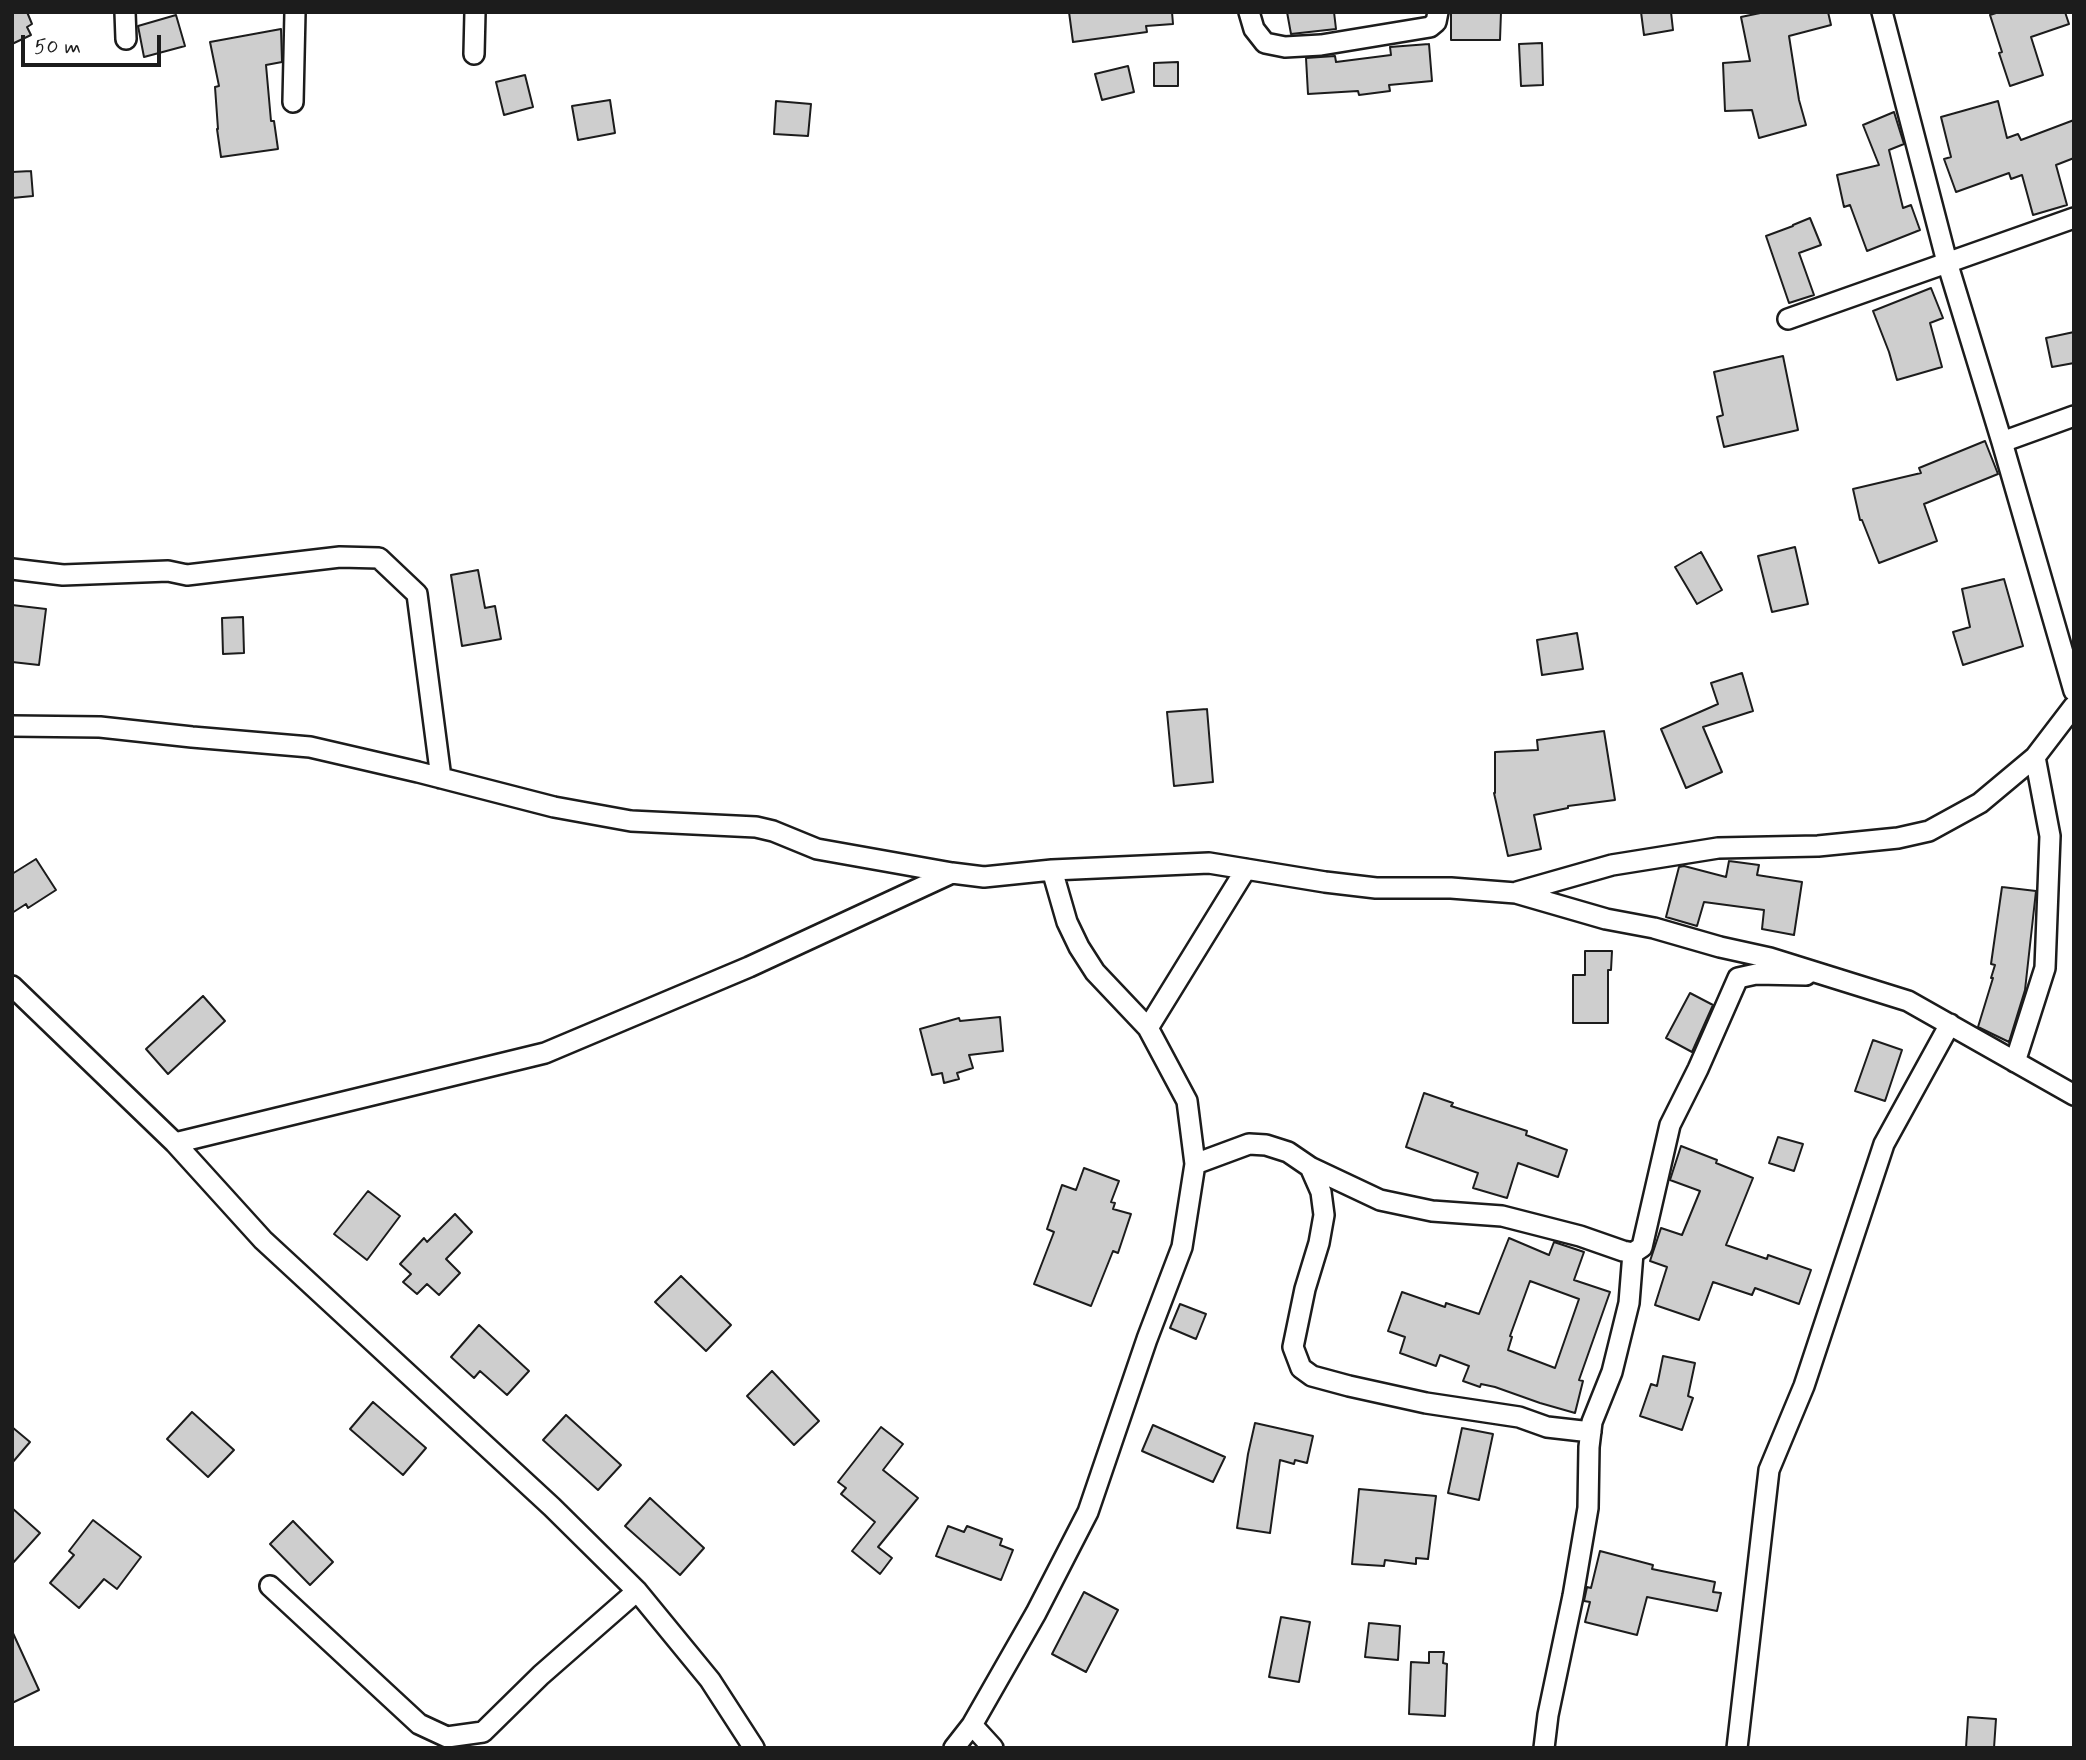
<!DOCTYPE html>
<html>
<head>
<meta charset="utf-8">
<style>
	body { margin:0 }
	#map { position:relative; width:2086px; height:1760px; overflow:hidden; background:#fff; font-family:Mynerve,sans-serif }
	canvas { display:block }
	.frame { position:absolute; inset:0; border:14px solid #1c1c1c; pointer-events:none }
	.scale { position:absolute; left:21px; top:35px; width:140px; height:32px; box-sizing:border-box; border:4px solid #1c1c1c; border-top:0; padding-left:9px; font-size:21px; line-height:24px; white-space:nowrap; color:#1c1c1c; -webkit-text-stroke:5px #fff; paint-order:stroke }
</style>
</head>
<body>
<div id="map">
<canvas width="2086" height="1760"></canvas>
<div class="frame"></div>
<div class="scale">50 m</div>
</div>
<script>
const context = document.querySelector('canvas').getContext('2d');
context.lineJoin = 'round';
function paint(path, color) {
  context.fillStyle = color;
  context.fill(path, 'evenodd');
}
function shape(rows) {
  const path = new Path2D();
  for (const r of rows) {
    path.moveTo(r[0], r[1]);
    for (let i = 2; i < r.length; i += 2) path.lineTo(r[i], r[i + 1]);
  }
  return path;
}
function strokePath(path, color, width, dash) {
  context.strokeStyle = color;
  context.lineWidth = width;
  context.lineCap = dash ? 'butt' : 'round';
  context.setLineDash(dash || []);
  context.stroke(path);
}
const building = shape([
	[12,12,27,12,32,24,27,27,31,35,12,44,12,12],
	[1069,12,1172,12,1173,24,1146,26,1147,32,1073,42,1069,12],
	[1287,12,1334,12,1336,29,1291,34,1287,12],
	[1451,12,1501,12,1500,40,1451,40,1451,12],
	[1641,12,1671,12,1673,30,1644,35,1641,12],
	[1765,12,1828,12,1831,25,1789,36,1799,100,1806,125,1759,138,1752,110,1725,111,1723,63,1750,61,1741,17,1765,12],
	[1999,12,2065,12,2069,24,2031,37,2043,75,2010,86,1999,53,2002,52,1990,15,1999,12],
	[176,15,185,46,144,57,138,26,176,15],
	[281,29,282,62,266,65,271,121,274,121,278,149,221,157,217,129,218,129,215,87,219,86,210,42,281,29],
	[1542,43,1543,85,1521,86,1519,44,1542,43],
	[1429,44,1432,81,1389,85,1390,91,1359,95,1358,91,1308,94,1306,58,1335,56,1336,62,1391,55,1390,47,1429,44],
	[1178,62,1178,86,1154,86,1154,63,1178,62],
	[1128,66,1134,92,1102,100,1095,74,1128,66],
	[525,75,533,107,504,115,496,82,525,75],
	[610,100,615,133,578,140,572,106,610,100],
	[776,101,811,104,808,136,774,134,776,101],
	[1998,101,2007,138,2018,134,2021,140,2074,120,2074,158,2056,165,2067,205,2033,215,2022,175,2011,179,2009,173,1956,192,1944,159,1951,157,1941,117,1998,101],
	[1894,112,1904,144,1889,150,1903,208,1911,205,1920,230,1867,251,1850,205,1844,207,1837,175,1879,165,1863,125,1894,112],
	[31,171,33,196,12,198,12,172,31,171],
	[1810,218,1821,245,1799,253,1814,295,1789,303,1766,236,1793,226,1793,225,1810,218],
	[1931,288,1943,318,1930,323,1942,367,1897,380,1889,352,1873,311,1931,288],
	[2074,332,2074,363,2052,367,2046,338,2074,332],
	[1783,356,1798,430,1724,447,1717,417,1723,415,1714,372,1783,356],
	[1985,441,1998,474,1924,504,1937,541,1879,563,1862,520,1860,520,1853,489,1921,473,1919,468,1985,441],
	[1795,547,1808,604,1772,612,1758,556,1795,547],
	[1701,552,1722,590,1697,604,1675,567,1701,552],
	[478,570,485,608,495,606,501,639,462,646,451,575,478,570],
	[2004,579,2023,646,1963,665,1953,632,1970,627,1962,589,2004,579],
	[12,605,46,609,39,665,12,662,12,605],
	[243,617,244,653,223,654,222,618,243,617],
	[1577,633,1583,669,1542,675,1537,640,1577,633],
	[1742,673,1753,711,1703,727,1722,772,1686,788,1661,729,1718,704,1711,683,1742,673],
	[1207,709,1213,782,1174,786,1167,712,1207,709],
	[1604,731,1615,800,1568,806,1568,808,1534,815,1541,849,1508,856,1494,793,1495,793,1495,752,1538,750,1537,740,1604,731],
	[36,859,56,890,28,908,26,904,12,913,12,874,36,859],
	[1729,861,1759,865,1757,875,1802,882,1794,935,1762,929,1764,910,1704,902,1697,926,1666,917,1679,867,1684,866,1726,877,1729,861],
	[2002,887,2036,891,2025,990,2009,1042,1978,1027,1993,978,1991,978,1995,965,1991,964,2002,887],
	[1585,951,1612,951,1611,970,1608,970,1608,1023,1573,1023,1573,975,1585,975,1585,951],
	[1690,993,1713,1005,1692,1052,1666,1038,1690,993],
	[203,996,225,1021,168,1074,146,1049,203,996],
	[1000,1017,1003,1051,969,1055,973,1068,957,1073,959,1079,944,1083,942,1073,932,1075,920,1029,959,1018,960,1021,1000,1017],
	[1873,1040,1902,1050,1885,1101,1855,1091,1873,1040],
	[1424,1093,1453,1103,1451,1106,1527,1131,1526,1135,1567,1150,1558,1177,1518,1163,1507,1198,1473,1188,1478,1173,1406,1147,1424,1093],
	[1778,1137,1803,1144,1794,1171,1769,1163,1778,1137],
	[1681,1146,1717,1160,1716,1163,1753,1178,1726,1245,1767,1259,1768,1255,1811,1270,1799,1304,1755,1288,1752,1295,1713,1282,1699,1320,1655,1305,1667,1267,1650,1261,1661,1228,1682,1235,1700,1191,1670,1180,1681,1146],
	[1084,1168,1119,1181,1111,1202,1115,1203,1113,1209,1131,1214,1118,1253,1113,1251,1091,1306,1034,1284,1054,1232,1047,1229,1062,1185,1076,1190,1084,1168],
	[368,1191,400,1216,367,1260,334,1234,368,1191],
	[455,1214,472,1232,446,1259,460,1273,439,1295,427,1284,417,1294,403,1282,411,1274,400,1264,424,1238,427,1242,455,1214],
	[1509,1238,1549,1255,1554,1242,1584,1252,1574,1280,1610,1292,1579,1380,1583,1381,1575,1413,1540,1403,1495,1387,1481,1384,1480,1387,1463,1381,1469,1366,1440,1355,1436,1366,1400,1353,1405,1337,1388,1331,1402,1292,1445,1307,1446,1303,1479,1314,1509,1238],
	[1530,1281,1579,1299,1555,1368,1508,1350,1512,1337,1510,1336,1530,1281],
	[681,1276,731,1325,706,1351,655,1302,681,1276],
	[1180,1304,1206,1314,1196,1339,1170,1328,1180,1304],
	[479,1325,529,1371,507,1395,480,1371,474,1378,451,1357,479,1325],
	[1663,1356,1695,1363,1688,1396,1693,1398,1682,1430,1640,1416,1651,1384,1657,1386,1663,1356],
	[772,1371,819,1421,794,1445,747,1396,772,1371],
	[373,1402,426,1448,403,1475,350,1429,373,1402],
	[192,1412,234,1450,208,1477,167,1439,192,1412],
	[566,1415,621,1465,598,1490,543,1440,566,1415],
	[1255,1423,1313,1436,1307,1463,1295,1460,1294,1464,1280,1460,1270,1533,1237,1528,1248,1454,1255,1423],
	[1153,1425,1225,1457,1213,1482,1142,1451,1153,1425],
	[12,1427,30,1442,12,1463,12,1427],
	[881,1427,903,1444,883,1470,918,1498,878,1547,892,1558,880,1574,852,1551,875,1522,841,1494,846,1488,838,1482,881,1427],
	[1462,1428,1493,1434,1479,1500,1448,1493,1462,1428],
	[1359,1489,1436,1496,1428,1559,1416,1558,1416,1564,1385,1560,1384,1566,1352,1564,1359,1489],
	[650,1498,704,1548,680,1575,625,1526,650,1498],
	[12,1508,40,1533,12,1564,12,1508],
	[93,1520,141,1557,117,1589,104,1579,79,1608,50,1583,74,1555,69,1551,93,1520],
	[293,1521,333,1562,310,1585,270,1544,293,1521],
	[948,1526,964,1532,967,1526,1002,1539,1000,1545,1013,1550,1001,1580,936,1556,948,1526],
	[1600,1551,1653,1565,1652,1569,1715,1582,1713,1592,1721,1593,1717,1611,1647,1597,1637,1635,1585,1622,1590,1602,1584,1601,1587,1587,1591,1588,1600,1551],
	[1084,1592,1118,1610,1086,1672,1052,1654,1084,1592],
	[1281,1617,1310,1622,1299,1682,1269,1677,1281,1617],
	[1369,1623,1400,1626,1398,1660,1365,1657,1369,1623],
	[12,1631,39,1690,12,1703,12,1631],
	[1429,1652,1444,1652,1443,1663,1447,1664,1445,1716,1409,1714,1411,1662,1429,1663,1429,1652],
	[1968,1717,1996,1719,1994,1748,1966,1748,1968,1717]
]);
const minor = shape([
	[125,12,126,39],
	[1249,12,1254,29,1265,43,1285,47,1321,45,1430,27,1436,22,1438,12],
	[1882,12,1947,262,2002,442,2074,691],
	[474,54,475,12],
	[293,102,295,12],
	[1788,319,2074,218],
	[2002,442,2074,416],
	[12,569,63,575,168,571,187,575,340,557,379,558,417,594,441,778],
	[12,726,100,727,192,737,310,747,418,772,554,807,631,821,756,827,773,831,817,849,952,873,984,877,1052,870,1209,863,1325,882,1376,888,1451,888,1516,893,1606,919,1654,928,1720,947,1770,958,1908,1001,2074,1095],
	[1517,892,1612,865,1718,848,1818,846,1898,838,1929,831,1980,803,2035,757,2074,706],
	[12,986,175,1143,263,1240,552,1507,637,1591,710,1680,754,1748],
	[1148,1028,1246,869],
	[2015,1062,2045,968,2050,836,2035,757],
	[175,1143,545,1053,749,967,952,873],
	[1195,1164,1249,1144,1266,1145,1288,1152,1310,1167,1380,1200,1432,1211,1502,1216,1580,1236,1623,1251,1633,1253,1642,1247,1670,1125,1698,1069,1738,978,1756,974,1806,975],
	[1310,1167,1321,1192,1324,1215,1319,1243,1305,1289,1293,1347,1301,1368,1312,1376,1349,1386,1426,1403,1519,1417,1547,1427,1591,1432],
	[270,1586,419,1724,447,1737,483,1732,541,1675,637,1591],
	[972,1725,993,1748],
	[954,1748,972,1725,1036,1613,1088,1512,1147,1339,1182,1247,1195,1164,1187,1101,1148,1028,1095,972,1079,947,1067,922,1052,870],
	[1544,1748,1548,1715,1573,1596,1588,1508,1589,1447,1592,1422,1612,1372,1629,1303,1633,1253],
	[1737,1748,1769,1470,1804,1386,1884,1144,1950,1024]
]);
paint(building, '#cecece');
strokePath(building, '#1c1c1c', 2);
strokePath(minor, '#1c1c1c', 24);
strokePath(minor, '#fff', 19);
</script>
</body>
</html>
